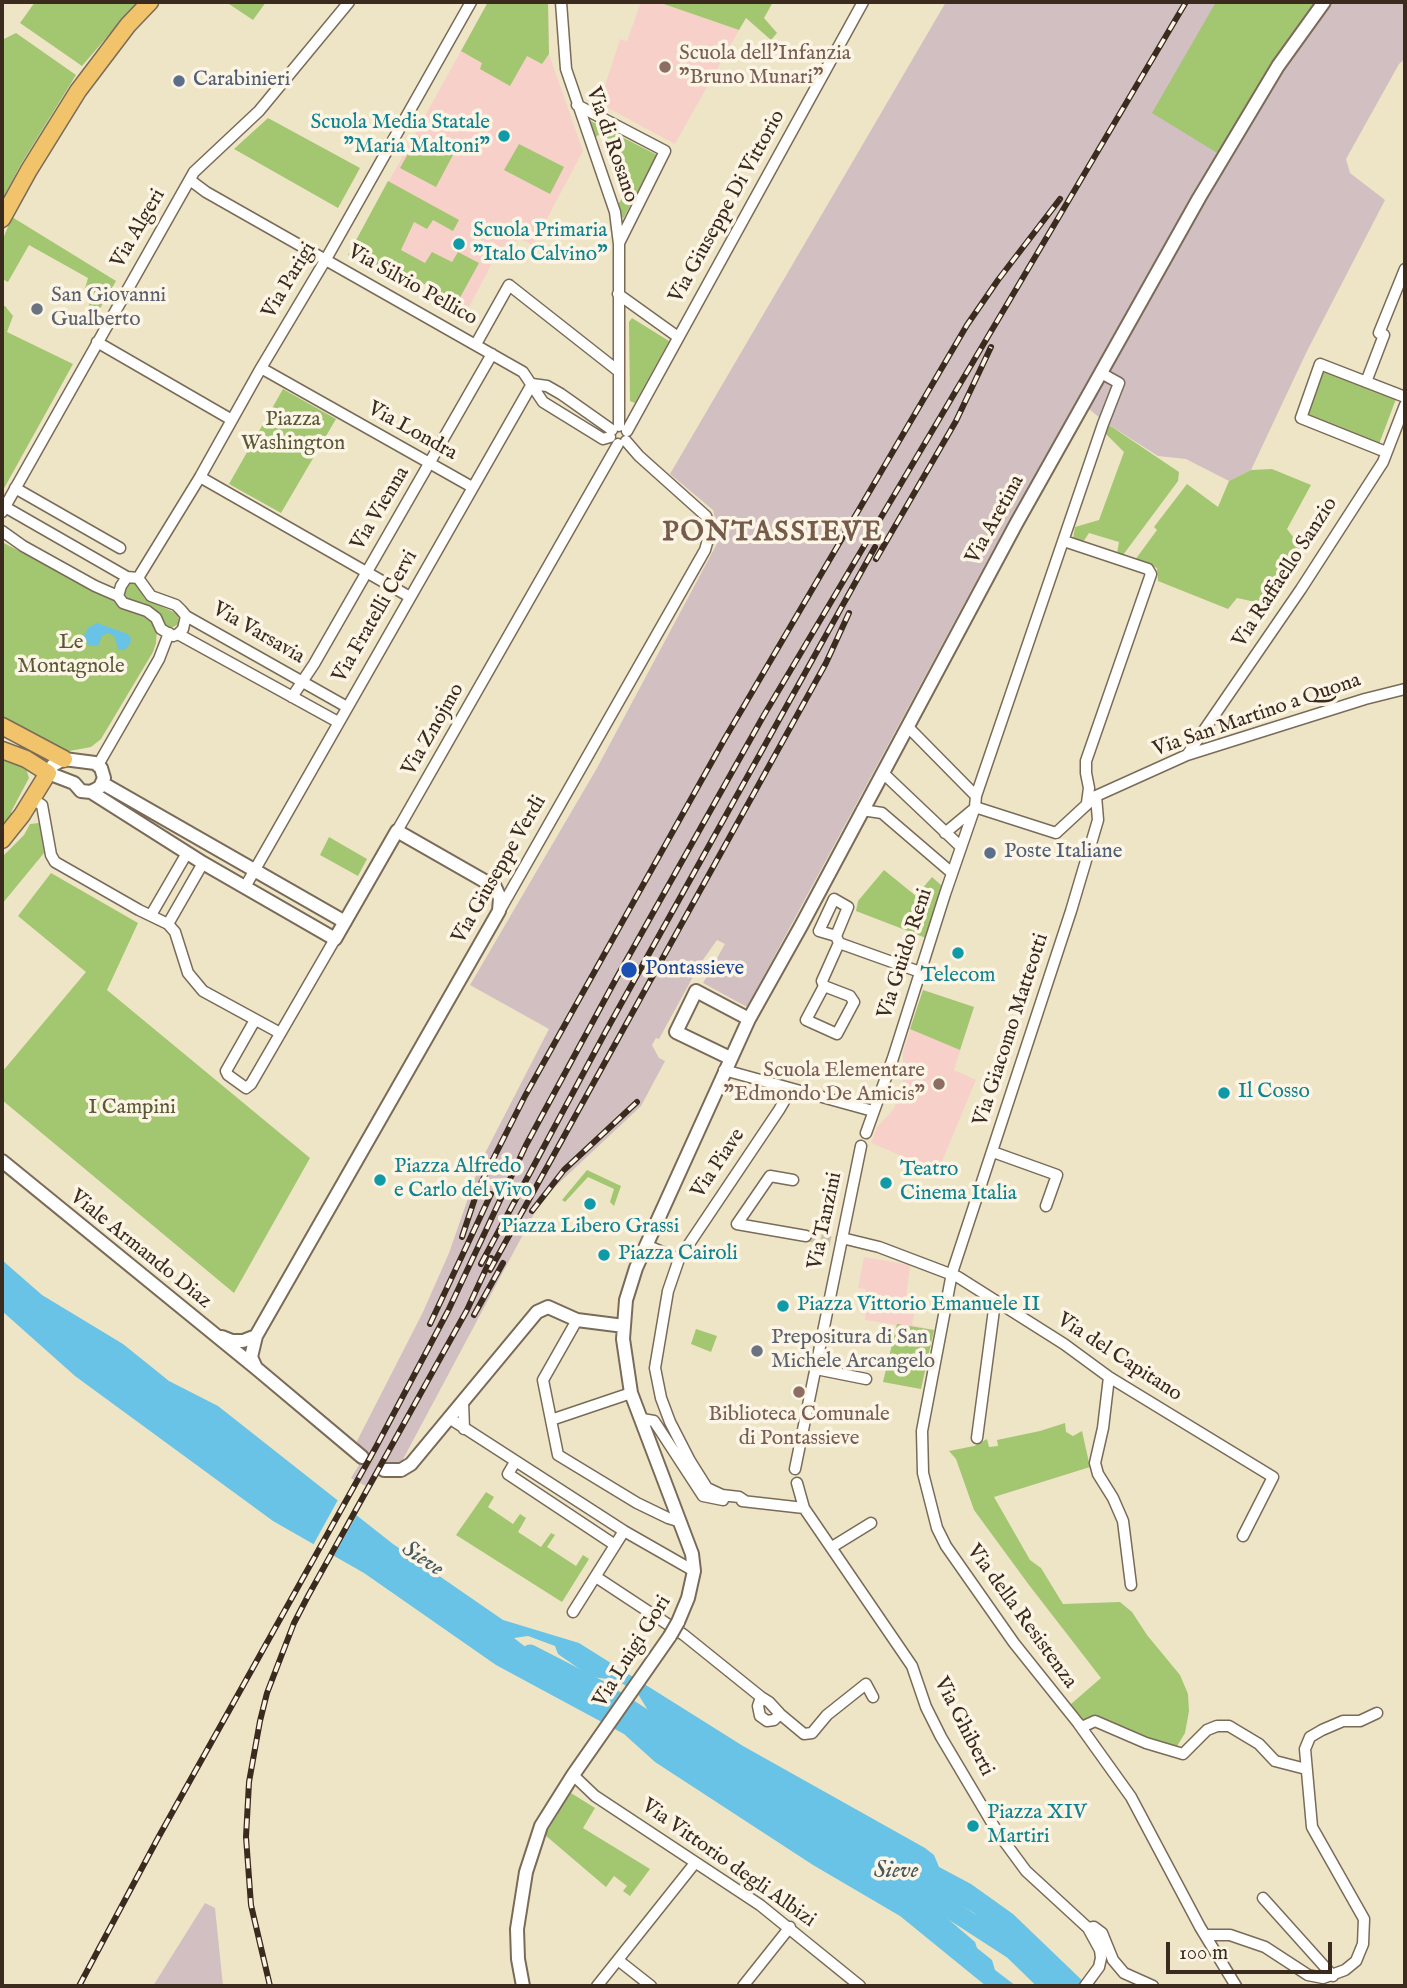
<!DOCTYPE html>
<html>
<head>
<meta charset="utf-8">
<style>
	body { margin:0 }
	#map { position:relative; width:1407px; height:1988px; overflow:hidden; background:#eee5c6; font-family:"IM FELL English",serif }
	canvas { display:block }
	.frame { position:absolute; inset:0; border:4px solid #3b2a1e; pointer-events:none }
	.scale { position:absolute; left:1166px; top:1942px; width:166px; height:32px; box-sizing:border-box; border:4px solid #3b2a1e; border-top:0; padding-left:9px; font-size:21px; line-height:24px; white-space:nowrap; color:#3b2a1e; -webkit-text-stroke:5px #fcf5e5; paint-order:stroke }
</style>
</head>
<body>
<div id="map">
<canvas width="1407" height="1988"></canvas>
<div class="frame"></div>
<div class="scale">100 m</div>
</div>
<script>
const context = document.querySelector('canvas').getContext('2d');
context.lineJoin = 'round';
function paint(path, color) {
  context.fillStyle = color;
  context.fill(path, 'evenodd');
}
function shape(rows) {
  const path = new Path2D();
  for (const r of rows) {
    path.moveTo(r[0], r[1]);
    for (let i = 2; i < r.length; i += 2) path.lineTo(r[i], r[i + 1]);
  }
  return path;
}
function strokePath(path, color, width, dash) {
  context.strokeStyle = color;
  context.lineWidth = width;
  context.lineCap = dash ? 'butt' : 'round';
  context.setLineDash(dash || []);
  context.stroke(path);
}
function drawText(font, color, halo, rows, align = 'center') {
  context.font = font + ' "IM FELL English",serif';
  context.lineWidth = 7;
  context.setLineDash([]);
  context.textBaseline = 'middle';
  context.strokeStyle = halo;
  context.fillStyle = color;
  for (const [text, x, y, turn = 0] of rows) {
    context.save();
    context.translate(x, y);
    context.rotate((+turn || 0) * Math.PI / 180);
    context.textAlign = isNaN(turn) ? turn : align;
    if (halo) context.strokeText(text, 0, 0);
    context.fillText(text, 0, 0);
    context.restore();
  }
}
const built = shape([
	[488,2,548,2,549,54,583,151,533,245,518,238,507,257,498,252,468,309,419,281,412,293,348,255],
	[641,2,658,2,739,30,675,144,602,105,603,92,620,39,627,41],
	[923,990,974,1007,954,1070,976,1080,938,1171,871,1143,877,1127,893,1110,903,1087,903,1052],
	[864,1257,910,1265,906,1299,917,1302,912,1325,934,1330,921,1389,883,1382,897,1325,865,1320,866,1315,861,1314,866,1289,858,1288]
]);
const industrial = shape([
	[946,2,1405,2,1405,59,1399,64,1346,159,1350,173,1385,200,1307,351,1251,470,1229,481,1186,459,1158,456,1106,423,1078,400,1008,522,747,1007,703,983,725,944,717,940,700,964,659,1039,656,1038,652,1045,659,1058,665,1061,641,1106,542,1199,401,1463,385,1466,371,1489,351,1478,364,1457,355,1445,423,1312,449,1253,481,1161,549,1029,470,985,597,768,720,538,713,510,670,474],
	[205,1903,215,1908,223,1986,153,1986]
]);
const green = shape([
	[35,2,137,2,82,66,20,23],
	[226,2,266,2,253,20],
	[488,2,548,2,549,54,542,64,527,56,510,86,480,69,482,63,461,51],
	[658,2,773,2,764,18,777,33,771,40,746,18,739,30],
	[1216,2,1317,2,1273,64,1219,154,1152,113],
	[16,33,76,75,21,164,2,200,2,40],
	[268,118,360,168,338,208,234,149],
	[587,119,657,155,623,219,618,205,623,196,602,136,598,135,594,139],
	[418,136,453,155,436,187,400,168],
	[519,144,564,167,550,194,504,170],
	[388,181,459,220,453,231,433,220,427,229,414,222,401,250,425,263,432,252,452,262,458,252,479,263,457,303,419,281,412,293,348,255],
	[12,217,116,281,92,322,85,317,90,302,84,292,88,278,29,245,8,282,2,279,2,241],
	[2,306,5,306,13,316,7,332,73,364,2,492],
	[632,318,669,341,635,403,630,401,629,322],
	[1324,370,1396,399,1379,444,1306,415],
	[283,389,336,419,281,513,229,484],
	[1106,423,1179,472,1178,481,1123,555,1117,553,1119,542,1089,533,1083,542,1073,539,1075,527,1099,520,1124,452,1102,430],
	[1272,469,1311,485,1287,529,1304,551,1265,604,1237,598,1228,609,1158,581,1157,568,1135,560,1157,530,1154,527,1187,484,1218,507,1229,481,1251,470],
	[2,542,145,617,157,627,156,643,153,652,101,739,91,747,64,752,2,718],
	[131,583,136,584,145,599,178,614,179,624,171,628,166,626,153,609,144,603,126,599,124,593,125,587],
	[2,753,25,765,29,778,11,812,13,815,2,830],
	[39,823,44,853,2,904,2,857,24,835,30,824],
	[329,837,367,859,358,876,320,855],
	[884,870,916,896,932,877,941,885,942,892,926,938,856,911,858,901],
	[51,873,138,923,107,990,310,1158,234,1293,2,1100,2,1072,86,972,18,916],
	[923,990,974,1007,960,1050,910,1029],
	[587,1170,621,1186,614,1206,610,1202,614,1189,588,1177,565,1202,562,1200],
	[897,1324,934,1330,921,1389,883,1382],
	[696,1329,717,1336,711,1352,691,1344],
	[1065,1423,1066,1432,1073,1436,1082,1431,1090,1467,994,1497,1030,1560,1041,1568,1063,1604,1120,1602,1132,1612,1147,1635,1180,1675,1188,1694,1189,1711,1185,1733,1176,1748,1143,1739,1101,1720,1079,1725,1064,1710,1101,1678,1029,1585,974,1510,956,1459,949,1451,974,1446,987,1439,989,1447,998,1446,997,1440,1040,1431],
	[486,1492,494,1497,488,1507,513,1524,520,1514,526,1518,518,1532,541,1547,551,1533,555,1535,547,1547,576,1566,583,1555,589,1559,562,1602,456,1535],
	[571,1793,595,1808,583,1828,650,1869,630,1896,623,1891,627,1886,614,1876,606,1887,545,1835]
]);
const water = shape([
	[97,623,128,634,131,639,130,644,125,650,118,650,115,637,108,633,102,636,98,646,89,646,84,636,88,628],
	[2,1260,42,1295,123,1344,169,1381,218,1406,393,1544,503,1620,579,1643,743,1746,925,1848,934,1855,939,1867,971,1884,1013,1914,1088,1986,1036,1986,1011,1953,1008,1945,974,1913,955,1902,927,1893,927,1901,975,1942,977,1948,992,1960,995,1970,1016,1986,986,1986,900,1916,813,1865,655,1762,624,1734,496,1665,364,1573,273,1521,75,1376,2,1311],
	[528,1636,555,1646,558,1654,591,1677,617,1680,638,1694,652,1717,633,1713,632,1706,616,1702,604,1696,583,1692,567,1674,552,1666,549,1659,528,1649,514,1638]
]);
const pier = shape([
	[339,1498,358,1513,332,1559,312,1547]
]);
const river = shape([
	[530,1654,598,1689,656,1726],
	[905,1880,1013,1950,1050,1986]
]);
const minorTunnel = shape([
	[806,1236,835,1242]
]);
const tertiaryTunnel = shape([
	[362,1457,384,1470]
]);
const minor = shape([
	[561,2,566,69,615,212,619,244,619,426],
	[577,105,665,151,619,243],
	[190,180,206,192,523,372,543,402,603,439,610,437],
	[618,294,678,337],
	[97,342,232,420],
	[476,344,509,285,617,370],
	[261,368,472,487],
	[1366,382,1384,335,1379,333,1405,269],
	[532,384,547,386,561,394,612,430],
	[627,431,863,2],
	[1386,452,1301,418,1320,364,1405,397],
	[200,477,410,597],
	[15,488,120,548],
	[5,507,127,577],
	[2,512,194,172,259,111,349,2],
	[2,531,23,546,95,586,118,596],
	[1064,541,1148,569,1151,574,1086,761,1086,773,1089,788,1087,803],
	[127,577,138,578,151,596,176,605,181,610,186,616,183,629,178,634,173,636,161,629,156,618,147,611,123,603,118,596,121,586,127,577],
	[138,578,200,477,261,368,326,259,471,2],
	[186,616,347,707],
	[178,634,338,722],
	[292,697,314,664,492,354],
	[908,727,976,796],
	[1187,755,1301,589,1383,462,1405,405],
	[98,765,159,659,169,633],
	[883,773,961,847],
	[1096,796,1098,820,1071,911,952,1273,922,1431,923,1473,937,1528,946,1546,1014,1643,1078,1723,1131,1797,1200,1927,1236,1986],
	[32,799,42,805,51,855,55,862,139,910,168,924,175,932,188,973,203,991,280,1033],
	[975,807,1056,833,1096,796,1187,755,1365,699,1405,689],
	[862,810,882,813,952,873],
	[397,831,618,444],
	[945,833,975,808],
	[245,887,532,384],
	[500,910,705,550,711,529,706,516,639,456,626,441],
	[151,915,187,853],
	[168,924,203,863],
	[836,936,819,931,834,899,848,907,836,936,839,943],
	[824,986,850,996,854,1002,837,1034,806,1020,824,986,822,981,839,943,920,972],
	[255,1020,226,1071,228,1075,246,1088,251,1084,335,939],
	[724,1070,873,1111],
	[866,1133,893,1058,945,894,975,807,976,796,1103,424,1119,383,1101,373],
	[993,1152,1057,1175,1046,1206],
	[793,1180,770,1176,737,1224,806,1236],
	[842,1238,879,1247,958,1277,1064,1344,1109,1377,1273,1477,1243,1536],
	[646,1245,679,1259],
	[577,1320,543,1380,558,1455,637,1503,668,1518,678,1521],
	[816,1369,866,1379],
	[1109,1377,1103,1428,1095,1463,1098,1474,1113,1498,1123,1521,1131,1585],
	[463,1402,464,1429],
	[449,1418,624,1531,694,1571],
	[642,1419,654,1421,658,1427,703,1496,723,1500],
	[551,1420,631,1393],
	[977,1438,995,1302],
	[515,1462,508,1474,615,1545],
	[795,1469,861,1146],
	[797,1483,804,1508,912,1666,926,1707,941,1737,998,1833,1026,1871,1088,1928,1100,1950,1101,1958,1099,1967,1085,1986],
	[742,1501,804,1508],
	[745,1501,739,1497,722,1495,707,1488,690,1461,670,1422,661,1398,655,1368,668,1291,679,1259,779,1110,786,1098,786,1089],
	[832,1547,871,1523],
	[596,1577,684,1635,761,1697,769,1702,780,1714,804,1734,812,1733,827,1715,866,1684,873,1697],
	[573,1612,624,1531],
	[761,1697,758,1706,760,1716,767,1721,774,1720,780,1714],
	[1078,1723,1082,1727,1095,1721,1146,1743,1183,1754,1207,1730,1217,1726,1229,1726,1259,1744,1275,1761,1306,1769],
	[573,1775,595,1796,760,1905,860,1986],
	[1263,1898,1333,1976],
	[1088,1928,1094,1927,1102,1933,1113,1960,1124,1973,1153,1986],
	[1205,1935,1230,1935,1265,1947,1308,1975,1323,1978,1345,1970,1356,1961,1363,1944,1364,1919,1312,1827,1305,1749,1310,1737,1322,1730,1343,1721,1360,1721,1377,1713],
	[618,1960,651,1986],
	[597,1986,695,1863],
	[743,1986,790,1927]
]);
const tertiary = shape([
	[102,783,345,922],
	[91,792,100,787,104,778,101,768,95,763,64,759,53,765,48,773,74,783,81,791,91,792,203,863,335,939,397,831,495,887,500,898,499,911,256,1336,251,1357,256,1368],
	[730,1058,676,1032,696,991,749,1019],
	[2,1161,256,1368,362,1457],
	[222,1337,232,1341,243,1341,256,1336],
	[384,1470,401,1470,411,1464,537,1312,548,1307,577,1320,624,1326],
	[678,1622,688,1598,694,1571,692,1554,631,1393,623,1339,626,1300,636,1268,749,1019,801,926,1016,524,1199,198,1278,66,1324,2],
	[523,1986,518,1959,517,1929,526,1872,541,1826,573,1775,670,1636]
]);
const primary = shape([
	[2,219,29,170,78,91,128,25,150,2],
	[2,726,64,759],
	[2,750,26,759,48,773,22,815,2,840]
]);
const rail = shape([
	[876,559,956,421,991,347],
	[532,1211,564,1170,637,1102],
	[462,1237,478,1189,525,1096,724,740,967,325,998,280,1060,199],
	[481,1264,606,1031,875,547],
	[490,1270,826,663,849,613],
	[474,1315,503,1263],
	[430,1324,491,1194],
	[79,1986,158,1838,376,1447,448,1311,526,1145,617,977,764,715,1186,2],
	[270,1986,251,1905,246,1837,249,1782,260,1721,267,1693,294,1623,308,1596,467,1310,491,1258]
]);
const tertiaryBridge = shape([
	[670,1636,678,1622]
]);
const markers = [
	[665,67,7,"#8d6e63"],
	[179,81,7,"#5c6f8a"],
	[504,136,7,"#0f9aa8"],
	[459,244,7,"#0f9aa8"],
	[37,309,7,"#6b7280"],
	[990,853,7,"#5c6f8a"],
	[958,953,7,"#0f9aa8"],
	[629,970,9,"#1a4fb4"],
	[939,1084,7,"#8d6e63"],
	[1224,1093,7,"#0f9aa8"],
	[380,1180,7,"#0f9aa8"],
	[886,1183,7,"#0f9aa8"],
	[590,1204,7,"#0f9aa8"],
	[604,1255,7,"#0f9aa8"],
	[783,1306,7,"#0f9aa8"],
	[757,1351,7,"#6b7280"],
	[799,1392,7,"#8d6e63"],
	[973,1826,7,"#0f9aa8"]
];
const educationNames = [
	["Scuola dell'Infanzia",679,55],
	["\"Bruno Munari\"",679,79],
	["Scuola Elementare",925,1072,"right"],
	["\"Edmondo De Amicis\"",925,1096,"right"],
	["Biblioteca Comunale",799,1416,"center"],
	["di Pontassieve",799,1440,"center"]
];
const serviceNames = [
	["Carabinieri",193,81],
	["Poste Italiane",1004,853]
];
const cultureNames = [
	["Scuola Media Statale",490,124,"right"],
	["\"Maria Maltoni\"",490,148,"right"],
	["Scuola Primaria",473,232],
	["\"Italo Calvino\"",473,256],
	["Telecom",958,977,"center"],
	["Il Cosso",1238,1093],
	["Piazza Alfredo",394,1168],
	["e Carlo del Vivo",394,1192],
	["Teatro",900,1171],
	["Cinema Italia",900,1195],
	["Piazza Libero Grassi",590,1228,"center"],
	["Piazza Cairoli",618,1255],
	["Piazza Vittorio Emanuele II",797,1306],
	["Piazza XIV",987,1814],
	["Martiri",987,1838]
];
const streetNames = [
	["Via di Rosano",611,145,71],
	["Via Giuseppe Di Vittorio",728,207,-61],
	["Via Algeri",139,229,-60],
	["Via Parigi",290,281,-59],
	["Via Silvio Pellico",412,286,29],
	["Via Londra",412,432,29],
	["Via Vienna",381,509,-59],
	["Via Aretina",996,520,-61],
	["Via Raffaello Sanzio",1286,573,-57],
	["Via Fratelli Cervi",376,617,-60],
	["Via Varsavia",258,634,30],
	["Via San Martino a Quona",1257,716,-19],
	["Via Znojmo",434,730,-60],
	["Via Giuseppe Verdi",500,870,-60],
	["Via Guido Reni",906,954,-72],
	["Via Giacomo Matteotti",1012,1030,-72],
	["Via Piave",719,1164,-56],
	["Via Tanzini",826,1221,-78],
	["Viale Armando Diaz",140,1250,39],
	["Via del Capitano",1119,1358,33],
	["Via della Resistenza",1021,1617,54],
	["Via Luigi Gori",633,1652,-58],
	["Via Ghiberti",963,1727,63],
	["Via Vittorio degli Albizi",728,1864,35]
];
const worshipNames = [
	["San Giovanni",51,297],
	["Gualberto",51,321],
	["Prepositura di San",771,1339],
	["Michele Arcangelo",771,1363]
];
const parkNames = [
	["Piazza",293,421],
	["Washington",293,445],
	["Le",71,644],
	["Montagnole",71,668],
	["I Campini",132,1109]
];
const transitNames = [
	["Pontassieve",645,970]
];
const waterNames = [
	["Sieve",422,1560,34],
	["Sieve",896,1872]
];
const districtNames = [
	["PONTASSIEVE",773,534]
];
paint(built, '#f7d1c9');
paint(industrial, '#d2bfc1');
paint(green, '#a3c670');
paint(water, '#68c3e6');
paint(pier, '#eee5c6');
strokePath(river, '#68c3e6', 19);
strokePath(minorTunnel, '#cac0a4', 10, [10, 5]);
strokePath(tertiaryTunnel, '#cac0a4', 12, [12, 6]);
strokePath(minor, '#7a6b59', 13);
strokePath(tertiary, '#7a6b59', 16);
strokePath(primary, '#7a6b59', 19);
strokePath(minor, '#fff', 10);
strokePath(tertiary, '#fff', 12);
strokePath(primary, '#f1c36a', 16);
strokePath(rail, '#3b2a1e', 6);
strokePath(rail, '#fcf5e5', 3.5, [10]);
strokePath(tertiaryBridge, '#7a6b59', 16, []);
strokePath(tertiaryBridge, '#fff', 12);
for (const [x, y, r, color] of markers) {
  const dot = new Path2D();
  dot.arc(x, y, r, 0, 2 * Math.PI);
  context.fillStyle = color;
  context.fill(dot);
  strokePath(dot, '#fcf5e5', 2.5);
}
drawText('21px', '#785e54', '#fcf5e5', educationNames, 'left');
drawText('21px', '#4e5e75', '#fcf5e5', serviceNames, 'left');
drawText('21px', '#0d838f', '#fcf5e5', cultureNames, 'left');
drawText('21px', '#3b2a1e', '#fcf5e5', streetNames);
drawText('21px', '#5b616d', '#fcf5e5', worshipNames, 'left');
drawText('21px', '#5a5937', '#fcf5e5', parkNames);
drawText('21px', '#164399', '#fcf5e5', transitNames, 'left');
drawText('italic 23px', '#48585a', '#fcf5e5', waterNames);
context.letterSpacing = '2px';
drawText('bold 28px', '#765b4a', '#fcf5e5', districtNames);
context.letterSpacing = '0px';
</script>
</body>
</html>
